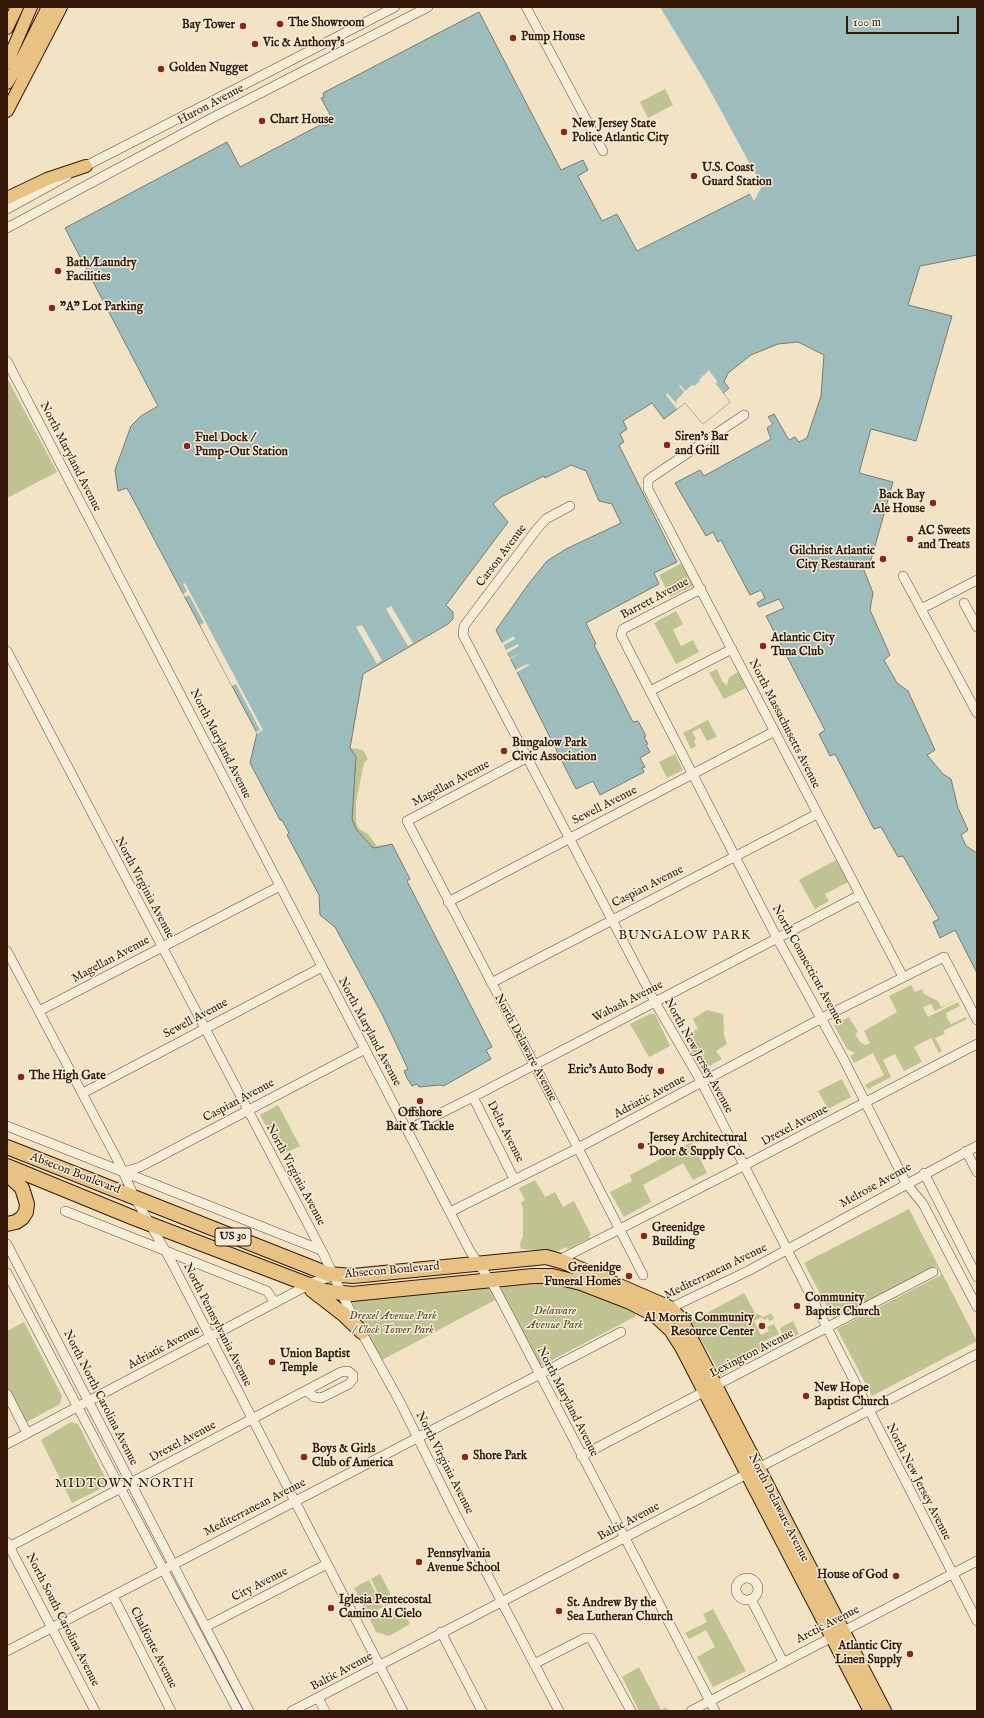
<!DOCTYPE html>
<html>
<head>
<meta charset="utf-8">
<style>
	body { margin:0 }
	#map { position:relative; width:984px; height:1718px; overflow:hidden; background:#f1e3c4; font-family:"IM FELL English",serif }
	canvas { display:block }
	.frame { position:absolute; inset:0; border:8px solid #361909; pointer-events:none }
	.scale { position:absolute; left:846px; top:16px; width:113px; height:18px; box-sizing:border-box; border:2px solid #361909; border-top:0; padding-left:5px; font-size:12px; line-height:14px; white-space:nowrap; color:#361909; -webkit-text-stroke:3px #f6edd9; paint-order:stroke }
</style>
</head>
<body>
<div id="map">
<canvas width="984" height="1718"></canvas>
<div class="frame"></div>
<div class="scale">100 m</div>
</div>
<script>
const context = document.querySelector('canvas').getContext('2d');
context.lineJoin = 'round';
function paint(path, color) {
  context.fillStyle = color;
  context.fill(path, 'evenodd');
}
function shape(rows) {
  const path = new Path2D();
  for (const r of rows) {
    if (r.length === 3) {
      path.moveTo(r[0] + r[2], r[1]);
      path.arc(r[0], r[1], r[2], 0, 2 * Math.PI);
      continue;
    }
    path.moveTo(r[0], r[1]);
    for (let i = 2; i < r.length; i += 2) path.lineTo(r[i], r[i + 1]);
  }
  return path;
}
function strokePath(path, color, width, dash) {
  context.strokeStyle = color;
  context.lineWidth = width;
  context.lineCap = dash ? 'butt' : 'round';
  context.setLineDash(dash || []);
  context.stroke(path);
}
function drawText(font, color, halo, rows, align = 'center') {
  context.font = font + ' "IM FELL English",serif';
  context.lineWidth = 3;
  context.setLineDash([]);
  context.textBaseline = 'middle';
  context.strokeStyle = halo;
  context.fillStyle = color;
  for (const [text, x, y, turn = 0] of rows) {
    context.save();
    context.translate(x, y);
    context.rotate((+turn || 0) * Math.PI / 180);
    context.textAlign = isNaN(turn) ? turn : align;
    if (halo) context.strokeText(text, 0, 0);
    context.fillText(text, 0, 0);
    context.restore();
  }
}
const green = shape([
	[665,89,673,105,648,118,640,102],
	[7,378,57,472,7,498],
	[682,563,694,585,670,597,659,575],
	[676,611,683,624,673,630,681,646,693,640,699,652,676,664,654,623],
	[717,669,722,681,727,686,729,677,738,672,746,688,724,699,709,673],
	[708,720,717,737,707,741,700,728,692,732,696,739,694,741,696,746,691,749,683,733],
	[350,748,363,750,368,759,364,763,356,802,356,822,359,829,368,834,377,846,392,844,398,857,359,858,346,792],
	[675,754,683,770,667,778,659,762],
	[836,860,848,882,825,894,829,901,815,909,799,880],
	[911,985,915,992,922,989,924,994,938,1001,941,1007,957,1000,935,1011,931,1004,923,1007,928,1017,958,1002,960,1006,946,1013,947,1018,951,1024,966,1017,967,1019,943,1031,945,1034,935,1038,942,1051,939,1053,931,1038,914,1047,922,1062,904,1071,895,1054,883,1060,891,1077,868,1089,865,1085,884,1075,873,1053,854,1063,850,1056,855,1053,847,1049,834,1025,849,1017,858,1032,855,1034,858,1039,861,1043,866,1045,870,1043,864,1031,897,1012,889,996],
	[707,1010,723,1014,724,1035,727,1044,716,1051,722,1059,702,1070,684,1036,698,1029,693,1019],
	[650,1014,655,1014,670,1046,649,1057,630,1024],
	[842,1079,851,1097,828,1109,818,1091],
	[278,1105,300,1146,281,1155,260,1115],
	[692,1142,707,1173,693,1180,683,1163,643,1185,651,1202,624,1217,610,1192,632,1181,630,1175],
	[535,1180,545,1197,555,1192,563,1207,574,1201,591,1235,589,1236,590,1238,568,1249,566,1247,554,1253,540,1250,521,1249,520,1244,523,1236,523,1208,521,1203,525,1200,519,1188],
	[909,1209,977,1341,872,1396,837,1329,941,1275,936,1266,834,1320,804,1263],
	[545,1281,564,1284,634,1312,636,1316,541,1366,537,1364,500,1289,504,1286],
	[487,1286,490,1288,495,1300,382,1360,351,1305,351,1302,355,1300],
	[744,1293,755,1313,764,1317,771,1313,774,1319,769,1321,768,1318,764,1320,762,1317,754,1321,761,1335,769,1331,767,1327,774,1324,779,1334,763,1342,767,1350,734,1368,728,1367,728,1371,720,1376,714,1362,701,1340,700,1341,690,1322],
	[793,1321,799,1334,778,1344,775,1339,782,1334,780,1328],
	[24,1322,62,1396,60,1404,25,1423,7,1388,7,1331],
	[71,1422,78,1424,107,1481,106,1486,72,1503,41,1440],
	[380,1574,390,1593,389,1604,385,1607,371,1579],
	[369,1580,383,1607,368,1615,354,1588],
	[391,1609,407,1618,410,1624,389,1636,376,1632,370,1619],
	[713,1609,746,1671,713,1687,697,1657,715,1647,706,1630,689,1639,685,1633,707,1622,703,1614],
	[639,1667,661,1710,666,1707,668,1711,639,1711,622,1677]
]);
const water = shape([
	[654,7,977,7,977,255,920,266,908,305,952,316,916,441,871,429,859,473,893,482,871,560,862,565,873,593,870,610,890,655,884,660,897,683,908,691,935,750,927,755,943,774,951,779,958,808,968,830,961,835,966,846,977,853,977,973,955,930,940,938,933,922,939,919,903,856,898,857,881,827,874,829,835,754,830,756,819,734,825,730,766,616,784,608,779,599,759,607,757,603,765,598,761,590,750,595,721,540,718,542,713,532,706,536,675,483,700,470,704,476,771,439,767,428,773,424,768,417,774,414,789,440,795,437,799,442,807,438,821,396,824,355,798,342,778,344,751,355,728,373,724,382,729,388,723,393,730,402,703,424,685,403,664,419,652,403,623,421,627,429,620,434,624,442,619,445,677,562,654,573,659,584,586,623,596,644,594,645,633,722,638,721,646,736,644,737,648,744,646,745,650,752,640,758,645,767,642,768,644,772,600,795,593,781,576,789,496,630,527,586,547,561,566,549,621,523,612,504,599,501,586,471,571,465,545,478,544,476,501,497,493,504,508,522,446,605,453,612,453,619,448,624,363,674,350,748,356,757,352,819,356,829,372,847,375,848,392,844,410,879,407,881,492,1047,486,1050,491,1059,449,1083,443,1086,440,1085,419,1087,417,1084,412,1086,407,1078,404,1071,408,1069,382,1014,335,927,320,915,319,895,287,835,289,833,282,820,280,820,250,763,257,733,127,488,118,491,115,470,131,426,141,416,158,406,65,228,227,142,240,167,322,124,325,126,334,122,321,98,324,97,323,93,479,12,561,170,583,160,588,170,578,176,602,221,617,214,637,251,750,194,755,190,654,7]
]);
const pier = shape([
	[652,7,660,7,706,83,757,177,761,188,754,201,749,192,753,189],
	[708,369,717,381,716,384,730,402,703,424,685,403,677,409,666,395,667,393,678,405,676,401,684,392,679,386,680,385,685,391,692,385,694,386,700,381,699,380,702,377,701,375,703,376,708,371],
	[185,583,263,730,257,734,256,732,260,730,236,684,232,686,200,625,204,623,189,595,185,597,183,594,187,591,183,584],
	[391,606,413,643,408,646,386,609],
	[362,625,382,660,377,664,356,627],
	[514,636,515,639,504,645,506,650,518,644,519,646,507,653,510,658,522,653,510,659,515,670,527,664,530,665,515,673,500,644]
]);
const minor = shape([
	[526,7,603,151],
	[80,169,395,7],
	[7,209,67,176],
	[7,228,212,118,428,7],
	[7,361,470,1251,495,1288,715,1711],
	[744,415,652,477,648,480,648,489,903,977],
	[570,506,546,519,537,529,464,626,463,635,655,1002,702,1083,977,1621],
	[903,576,977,713],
	[701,589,623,629,621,635,777,938,844,1060,906,1183,923,1204,977,1307],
	[964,603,977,627],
	[921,609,977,580],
	[7,651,323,1253,352,1315,400,1402,455,1513,559,1711],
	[650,691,732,649],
	[528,757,407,821,578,1148,643,1275],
	[448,902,773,732],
	[7,951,118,1161,134,1196,170,1259,403,1711],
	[491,983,817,814],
	[39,1011,280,886],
	[83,1093,322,967],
	[473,1097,514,1179],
	[7,1126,321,1250],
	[407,1130,473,1097,860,895],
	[966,1151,977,1172],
	[123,1172,140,1167,365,1049],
	[924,1173,977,1277],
	[65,1211,267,1291,275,1303],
	[450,1212,578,1148,822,1018,944,957,977,1020],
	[7,1244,249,1711],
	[559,1260,743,1166,977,1044],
	[7,1273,238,1711],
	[666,1310,748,1271,977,1146],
	[7,1394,27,1433],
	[7,1444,314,1282,332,1276],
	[581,1456,933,1272],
	[7,1542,95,1711],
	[7,1548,341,1372,348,1371,353,1375,353,1379,349,1384,321,1398,314,1397,307,1391],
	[747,1589,11],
	[113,1596,171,1711],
	[751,1599,783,1662],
	[205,1627,327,1564],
	[441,1632,482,1711],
	[7,1651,621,1332],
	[534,1664,585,1638,591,1638,631,1711],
	[318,1698,325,1711],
	[292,1711,977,1354],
	[691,1711,977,1561]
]);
const major = shape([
	[7,28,17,7],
	[7,63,31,7],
	[7,83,23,57,48,7],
	[7,111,61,7],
	[7,198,47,179,86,166]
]);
const highway = shape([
	[7,1147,328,1274,353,1276,546,1257,564,1262,670,1308,681,1320,884,1711],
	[7,1166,134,1218,325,1291,352,1294,533,1276,552,1276,581,1283,630,1302,655,1315,671,1330,682,1347,871,1711],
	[7,1174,22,1188,27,1204,26,1212,22,1218,16,1222,7,1224],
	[312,1290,343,1314,362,1332]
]);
const markers = [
	[280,24,4,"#8f2418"],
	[243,26,4,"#8f2418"],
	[513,38,4,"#8f2418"],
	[255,44,4,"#8f2418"],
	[161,69,4,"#8f2418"],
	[262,121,4,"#8f2418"],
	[564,132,4,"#8f2418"],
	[694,176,4,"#8f2418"],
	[58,271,4,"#8f2418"],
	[52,308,4,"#8f2418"],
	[667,445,4,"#8f2418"],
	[187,446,4,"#8f2418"],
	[933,503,4,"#8f2418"],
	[910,539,4,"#8f2418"],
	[883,559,4,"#8f2418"],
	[763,646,4,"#8f2418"],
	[504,751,4,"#8f2418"],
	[661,1071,4,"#8f2418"],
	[21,1077,4,"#8f2418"],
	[420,1101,4,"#8f2418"],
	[641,1146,4,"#8f2418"],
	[644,1236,4,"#8f2418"],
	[629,1276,4,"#8f2418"],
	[797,1306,4,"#8f2418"],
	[762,1326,4,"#8f2418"],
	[272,1362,4,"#8f2418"],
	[806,1396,4,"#8f2418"],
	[304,1457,4,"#8f2418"],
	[465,1457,4,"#8f2418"],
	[419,1562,4,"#8f2418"],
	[896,1576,4,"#8f2418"],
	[331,1608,4,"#8f2418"],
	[559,1611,4,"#8f2418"],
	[910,1654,4,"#8f2418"]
];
const shields = [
	[233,1237,36]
];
const shieldNames = [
	["US 30",233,1237]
];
const poiNames = [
	["The Showroom",288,24],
	["Bay Tower",235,26,"right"],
	["Pump House",521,38],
	["Vic & Anthony's",263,44],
	["Golden Nugget",169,69],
	["Chart House",270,121],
	["New Jersey State",572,125],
	["Police Atlantic City",572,139],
	["U.S. Coast",702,169],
	["Guard Station",702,183],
	["Bath/Laundry",66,264],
	["Facilities",66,278],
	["\"A\" Lot Parking",60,308],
	["Siren’s Bar",675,438],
	["and Grill",675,452],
	["Fuel Dock /",195,439],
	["Pump-Out Station",195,453],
	["Back Bay",925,496,"right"],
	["Ale House",925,510,"right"],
	["AC Sweets",918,532],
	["and Treats",918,546],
	["Gilchrist Atlantic",875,552,"right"],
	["City Restaurant",875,566,"right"],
	["Atlantic City",771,639],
	["Tuna Club",771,653],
	["Bungalow Park",512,744],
	["Civic Association",512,758],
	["Eric's Auto Body",653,1071,"right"],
	["The High Gate",29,1077],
	["Offshore",420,1114,"center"],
	["Bait & Tackle",420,1128,"center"],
	["Jersey Architectural",649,1139],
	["Door & Supply Co.",649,1153],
	["Greenidge",652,1229],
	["Building",652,1243],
	["Greenidge",621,1269,"right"],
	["Funeral Homes",621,1283,"right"],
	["Community",805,1299],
	["Baptist Church",805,1313],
	["Al Morris Community",754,1319,"right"],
	["Resource Center",754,1333,"right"],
	["Union Baptist",280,1355],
	["Temple",280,1369],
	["New Hope",814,1389],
	["Baptist Church",814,1403],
	["Boys & Girls",312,1450],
	["Club of America",312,1464],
	["Shore Park",473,1457],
	["Pennsylvania",427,1555],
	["Avenue School",427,1569],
	["House of God",888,1576,"right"],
	["Iglesia Pentecostal",339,1601],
	["Camino Al Cielo",339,1615],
	["St. Andrew By the",567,1604],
	["Sea Lutheran Church",567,1618],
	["Atlantic City",902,1647,"right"],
	["Linen Supply",902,1661,"right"]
];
const streetNames = [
	["Huron Avenue",211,105,-28],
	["North Maryland Avenue",70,457,63],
	["Carson Avenue",502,556,-53],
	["Barrett Avenue",655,599,-28],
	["North Massachusetts Avenue",784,724,63],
	["North Maryland Avenue",220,744,63],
	["Magellan Avenue",451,784,-28],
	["Sewell Avenue",605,806,-27],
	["Caspian Avenue",648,887,-27],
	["North Virginia Avenue",144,888,62],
	["Magellan Avenue",111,960,-28],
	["North Connecticut Avenue",807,965,61],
	["Wabash Avenue",628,1002,-27],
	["Sewell Avenue",196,1019,-28],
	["North Maryland Avenue",369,1032,62],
	["North Delaware Avenue",525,1048,62],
	["North New Jersey Avenue",698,1056,61],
	["Adriatic Avenue",650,1097,-28],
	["Caspian Avenue",239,1101,-28],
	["Drexel Avenue",795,1126,-28],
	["Delta Avenue",505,1132,63],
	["Absecon Boulevard",75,1174,21],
	["North Virginia Avenue",295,1175,62],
	["Melrose Avenue",876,1186,-29],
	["Absecon Boulevard",392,1271,-5],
	["Mediterranean Avenue",716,1272,-26],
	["North Pennsylvania Avenue",217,1325,63],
	["Adriatic Avenue",164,1348,-28],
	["Lexington Avenue",752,1354,-27],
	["North North Carolina Avenue",100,1398,63],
	["North Maryland Avenue",567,1402,63],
	["Drexel Avenue",183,1442,-28],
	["North Virginia Avenue",444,1463,63],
	["North New Jersey Avenue",918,1482,63],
	["Mediterranean Avenue",255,1508,-27],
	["North Delaware Avenue",778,1508,63],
	["Baltic Avenue",629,1522,-28],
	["City Avenue",260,1585,-27],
	["North South Carolina Avenue",62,1620,63],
	["Arctic Avenue",828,1625,-27],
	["Chalfonte Avenue",153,1648,63],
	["Baltic Avenue",342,1672,-28]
];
const parkNames = [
	["Delaware",555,1312],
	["Avenue Park",555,1326],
	["Drexel Avenue Park",393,1317],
	["/ Clock Tower Park",393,1331]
];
const neighbourhoodNames = [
	["BUNGALOW PARK",685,936],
	["MIDTOWN NORTH",125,1484]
];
paint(green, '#bec391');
paint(water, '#9dbdbc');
strokePath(water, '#747b74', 1);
paint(pier, '#f1e3c4');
strokePath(minor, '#654c38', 10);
strokePath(major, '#361909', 14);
strokePath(highway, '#361909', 16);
strokePath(minor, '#f6edd9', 9);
strokePath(major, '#e8c282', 12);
strokePath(highway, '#e8c282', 14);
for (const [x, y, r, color] of markers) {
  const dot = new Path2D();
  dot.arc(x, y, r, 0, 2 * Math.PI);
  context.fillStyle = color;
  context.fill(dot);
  strokePath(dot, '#f6edd9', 1.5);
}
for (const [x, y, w] of shields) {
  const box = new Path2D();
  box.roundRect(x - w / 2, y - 9, w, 18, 3);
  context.fillStyle = '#f6edd9';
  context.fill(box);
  strokePath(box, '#361909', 1);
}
drawText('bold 11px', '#361909', null, shieldNames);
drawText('bold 12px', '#361909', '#f6edd9', poiNames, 'left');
drawText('12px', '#361909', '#f6edd9', streetNames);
drawText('italic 12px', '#5f4c32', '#f6edd9', parkNames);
context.letterSpacing = '1px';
drawText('13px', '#361909', '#f6edd9', neighbourhoodNames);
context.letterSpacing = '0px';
</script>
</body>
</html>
